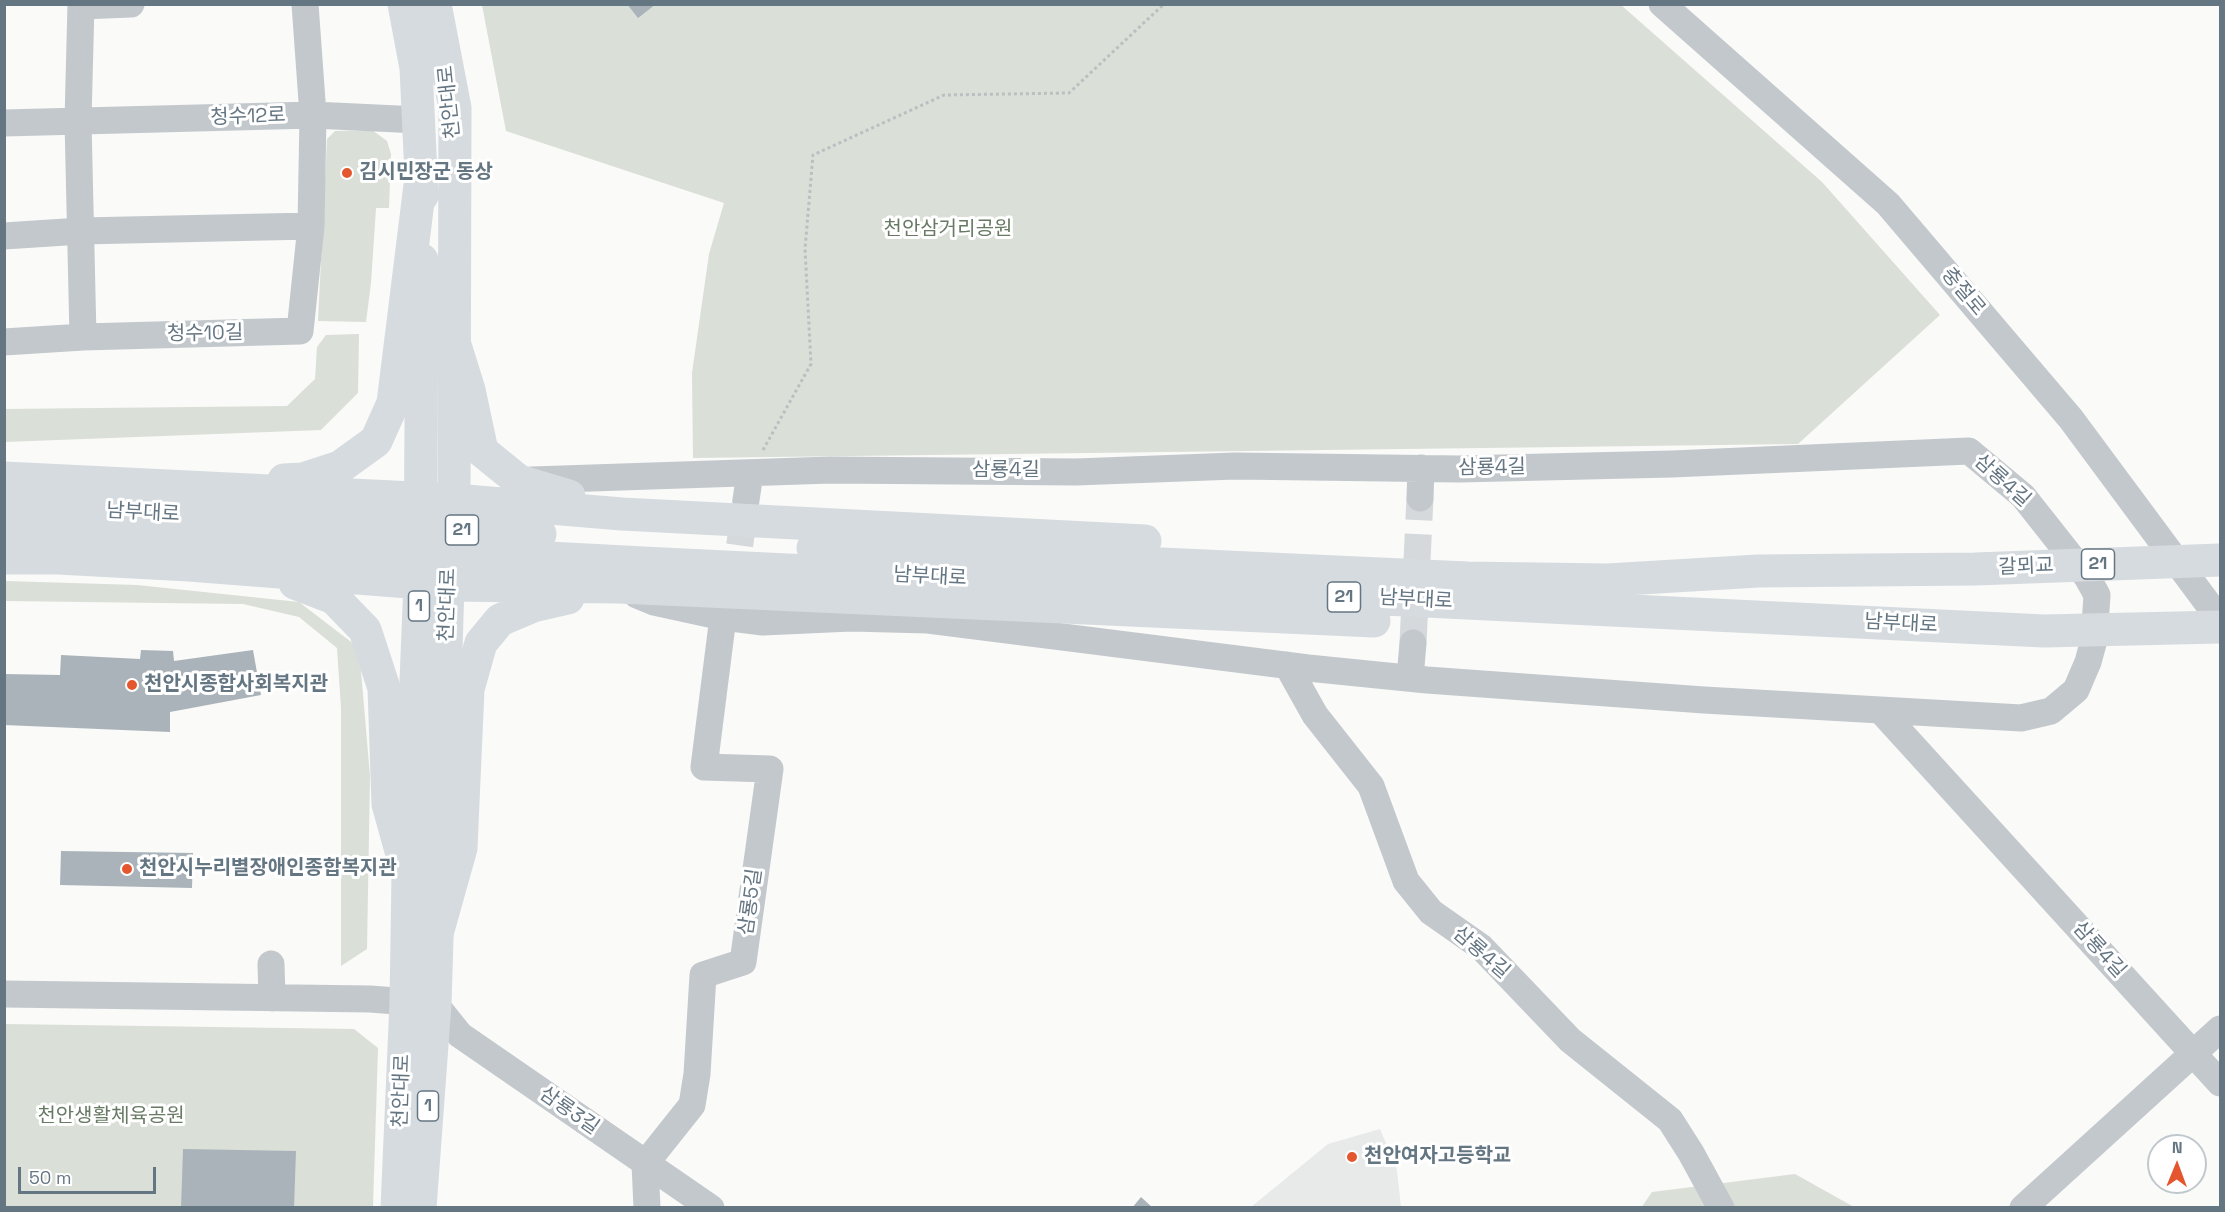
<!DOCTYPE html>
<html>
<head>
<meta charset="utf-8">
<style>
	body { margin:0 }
	#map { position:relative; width:2225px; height:1212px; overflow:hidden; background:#fafaf8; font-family:"Space Grotesk",sans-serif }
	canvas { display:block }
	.frame { position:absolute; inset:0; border:6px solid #657683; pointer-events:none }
	.north { position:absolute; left:2147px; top:1134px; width:60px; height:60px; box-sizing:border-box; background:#fff; border:2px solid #c1c8cd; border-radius:50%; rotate:1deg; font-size:16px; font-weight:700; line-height:24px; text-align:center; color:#657683 }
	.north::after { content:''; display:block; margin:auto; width:21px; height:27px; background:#e4572e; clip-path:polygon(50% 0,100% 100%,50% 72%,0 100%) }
	.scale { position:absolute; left:18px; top:1167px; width:138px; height:27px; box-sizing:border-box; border:3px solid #657683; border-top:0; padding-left:8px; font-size:18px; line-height:21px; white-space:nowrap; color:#657683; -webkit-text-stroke:4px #fff; paint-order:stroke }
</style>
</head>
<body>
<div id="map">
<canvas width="2225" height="1212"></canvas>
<div class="frame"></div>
<div class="north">N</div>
<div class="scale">50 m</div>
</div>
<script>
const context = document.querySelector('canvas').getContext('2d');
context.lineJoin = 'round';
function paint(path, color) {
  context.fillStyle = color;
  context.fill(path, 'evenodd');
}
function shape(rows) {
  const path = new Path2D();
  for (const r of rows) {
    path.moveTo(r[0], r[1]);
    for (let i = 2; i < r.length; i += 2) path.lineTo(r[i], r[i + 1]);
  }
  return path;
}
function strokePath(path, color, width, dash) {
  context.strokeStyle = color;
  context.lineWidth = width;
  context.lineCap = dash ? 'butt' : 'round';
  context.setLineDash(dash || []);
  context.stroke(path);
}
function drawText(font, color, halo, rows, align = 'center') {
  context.font = font + ' "Space Grotesk","Noto Sans KR",sans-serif';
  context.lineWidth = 6;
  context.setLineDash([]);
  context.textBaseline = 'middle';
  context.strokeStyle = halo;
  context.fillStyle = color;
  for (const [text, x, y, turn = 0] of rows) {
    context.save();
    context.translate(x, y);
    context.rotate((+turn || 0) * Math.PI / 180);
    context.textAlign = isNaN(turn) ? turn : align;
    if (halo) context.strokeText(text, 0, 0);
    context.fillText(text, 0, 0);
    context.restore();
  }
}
const built = shape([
	[1380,1129,1397,1170,1401,1207,1251,1207,1328,1144]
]);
const green = shape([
	[482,5,1621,5,1822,182,1940,315,1798,444,693,458,692,373,709,254,724,203,506,131],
	[372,130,387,141,391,154,389,208,376,208,371,283,366,322,318,321,327,139,335,131],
	[359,334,358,393,321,430,5,442,5,409,287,406,315,379,317,347,326,335],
	[5,581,137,585,299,602,359,648,370,776,367,949,341,966,341,708,337,648,299,617,243,604,5,601],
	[5,1024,354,1029,378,1048,373,1207,5,1208],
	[1795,1174,1854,1207,1641,1208,1652,1192]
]);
const building = shape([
	[627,4,656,4,638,18],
	[141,650,173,651,174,661,253,650,261,695,170,712,170,732,4,725,4,674,60,675,61,655,140,659],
	[61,851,193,853,192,888,60,885],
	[183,1149,296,1151,294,1208,181,1208],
	[1141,1197,1153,1208,1132,1208]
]);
const minorTunnel = shape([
	[734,586,746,500],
	[1413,643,1420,498]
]);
const path = shape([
	[763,450,811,364,805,249,813,155,944,95,1069,93,1164,4]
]);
const minor = shape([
	[81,4,78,121,83,337],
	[1662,4,1888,204,2071,419,2220,620],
	[81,6,131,4],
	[4,123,313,115,419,120],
	[4,236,81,231,311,226],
	[4,342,83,337,300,331,311,226,313,115,305,4],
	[532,480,831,470,1076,472,1235,466,1459,469,1672,464,1969,451,2023,496,2087,577,2097,595,2094,640,2088,662,2076,690,2051,711,2021,718,1704,700,1427,680,1308,668,928,620,851,618,763,622,723,617,654,602,637,595],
	[1420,498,1421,468],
	[746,500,750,473],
	[1287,665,1315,715,1371,786,1406,881,1431,912,1481,947,1570,1040,1670,1120,1691,1153,1721,1208],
	[1410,678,1413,643],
	[1881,711,2220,1083],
	[271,964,272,998],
	[4,994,370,999,435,1004,460,1035,711,1208],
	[647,1208,645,1164,692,1105,697,1074,703,975,743,962,770,769,704,767,723,617,731,608],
	[2023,1208,2220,1029]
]);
const major = shape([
	[404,4,416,68,422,196],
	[397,1208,406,1002,408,876,420,583,422,260],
	[420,1208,435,1004,448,585,454,500,455,108,435,4]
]);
const highway = shape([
	[454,342,469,390,482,451,519,481,569,496],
	[4,478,454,500,622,514,1145,541],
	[284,480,303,479,340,467,376,441,393,403,422,169],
	[4,505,540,534],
	[4,529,643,563,2044,631,2220,627],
	[813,548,1467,578,1608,580,1758,571,1975,569,2220,560],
	[4,558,58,558,189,565,448,585,619,587,1374,621],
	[295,583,334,598,365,630,384,688,388,804,408,876],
	[438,930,461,848,468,689,481,643,500,620,533,606,568,598]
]);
const markers = [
	[347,173,6,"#e4572e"],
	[132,685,6,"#e4572e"],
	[127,869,6,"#e4572e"],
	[1352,1157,6,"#e4572e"]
];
const shields = [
	[462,530,33],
	[2098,564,33],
	[1344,597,33],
	[419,606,21],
	[428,1106,21]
];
const shieldNames = [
	["21",462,530],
	["21",2098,564],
	["21",1344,597],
	["1",419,606],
	["1",428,1106]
];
const streetNames = [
	["천안대로",450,102,-96],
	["청수12로",248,117,-2],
	["충절로",1963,292,50],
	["청수10길",205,334,-1],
	["삼룡4길",1492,468,-1],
	["삼룡4길",1006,471],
	["삼룡4길",2002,481,42],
	["남부대로",143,513,3],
	["갈뫼교",2026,567,-2],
	["남부대로",930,577,3],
	["남부대로",1416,600,3],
	["천안대로",448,605,-88],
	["남부대로",1901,624,3],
	["삼룡5길",751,902,-82],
	["삼룡4길",2099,950,48],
	["삼룡4길",1481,953,41],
	["천안대로",402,1091,-88],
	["삼룡3길",569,1111,35]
];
const poiNames = [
	["김시민장군 동상",359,173],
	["천안시종합사회복지관",144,685],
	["천안시누리별장애인종합복지관",139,869],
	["천안여자고등학교",1364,1157]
];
const parkNames = [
	["천안삼거리공원",948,230],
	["천안생활체육공원",111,1117]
];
paint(built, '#e8e9e9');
paint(green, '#dadfd7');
paint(building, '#aab3b9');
strokePath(minorTunnel, '#d5d9db', 27, [27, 14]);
strokePath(path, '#bbbfc2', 3, [3, 3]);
strokePath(minor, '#c3c8cc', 27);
strokePath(major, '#d6dbdf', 33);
strokePath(highway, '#d6dbdf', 33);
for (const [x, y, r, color] of markers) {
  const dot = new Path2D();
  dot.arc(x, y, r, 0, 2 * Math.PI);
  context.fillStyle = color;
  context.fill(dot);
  strokePath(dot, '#fff', 2);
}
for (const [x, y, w] of shields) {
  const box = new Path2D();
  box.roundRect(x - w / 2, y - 15, w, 30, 4.5);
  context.fillStyle = '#fff';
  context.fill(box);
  strokePath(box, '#657683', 1.5);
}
drawText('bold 18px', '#657683', null, shieldNames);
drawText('20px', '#657683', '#fff', streetNames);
drawText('bold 20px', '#657683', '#fff', poiNames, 'left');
drawText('20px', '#687a64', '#fff', parkNames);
</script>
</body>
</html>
